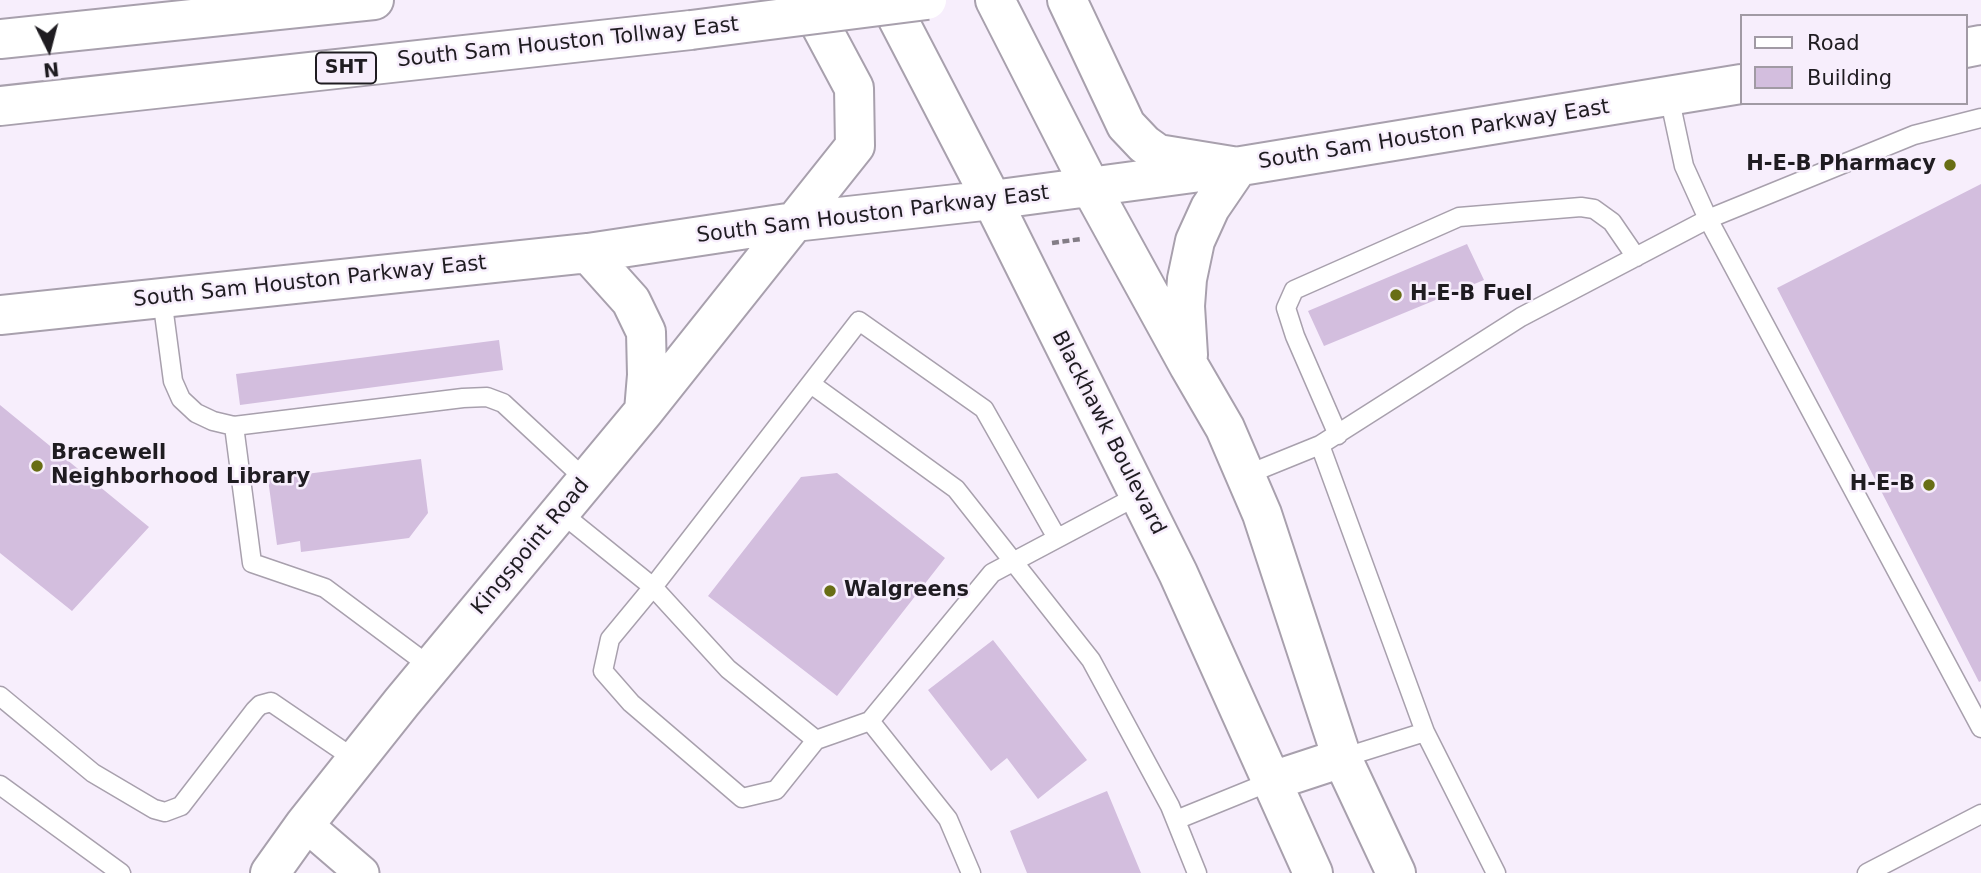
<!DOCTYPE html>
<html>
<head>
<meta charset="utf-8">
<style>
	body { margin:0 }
	#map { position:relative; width:1981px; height:873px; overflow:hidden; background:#f7eefc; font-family:"DejaVu Sans",sans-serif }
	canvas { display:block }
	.legend { position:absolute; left:1740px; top:14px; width:228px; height:91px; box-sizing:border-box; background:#f7eefc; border:2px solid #a19aa4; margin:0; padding:9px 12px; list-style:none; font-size:21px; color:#1f1c21 }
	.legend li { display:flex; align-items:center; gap:14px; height:35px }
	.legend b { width:35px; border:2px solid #a19aa4 }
	.north { position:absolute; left:14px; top:14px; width:70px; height:70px; -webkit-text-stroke:5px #f7eefc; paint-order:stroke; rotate:174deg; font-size:19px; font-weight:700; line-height:28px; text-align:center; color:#1f1c21 }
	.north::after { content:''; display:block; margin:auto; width:24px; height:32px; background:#1f1c21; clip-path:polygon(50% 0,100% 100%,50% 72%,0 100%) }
</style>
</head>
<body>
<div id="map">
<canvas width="1981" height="873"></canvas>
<ul class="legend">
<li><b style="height:9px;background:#fff"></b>Road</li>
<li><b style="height:19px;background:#d3bede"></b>Building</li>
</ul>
<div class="north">N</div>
</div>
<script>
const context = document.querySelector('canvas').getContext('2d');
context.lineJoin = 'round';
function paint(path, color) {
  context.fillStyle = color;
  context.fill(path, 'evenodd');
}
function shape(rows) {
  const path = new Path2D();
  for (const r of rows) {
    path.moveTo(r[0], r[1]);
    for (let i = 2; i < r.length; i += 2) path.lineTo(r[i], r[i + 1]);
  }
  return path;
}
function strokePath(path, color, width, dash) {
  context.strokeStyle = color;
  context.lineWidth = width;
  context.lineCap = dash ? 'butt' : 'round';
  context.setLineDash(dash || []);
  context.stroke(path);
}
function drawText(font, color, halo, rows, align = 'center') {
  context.font = font + ' "DejaVu Sans",sans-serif';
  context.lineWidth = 5;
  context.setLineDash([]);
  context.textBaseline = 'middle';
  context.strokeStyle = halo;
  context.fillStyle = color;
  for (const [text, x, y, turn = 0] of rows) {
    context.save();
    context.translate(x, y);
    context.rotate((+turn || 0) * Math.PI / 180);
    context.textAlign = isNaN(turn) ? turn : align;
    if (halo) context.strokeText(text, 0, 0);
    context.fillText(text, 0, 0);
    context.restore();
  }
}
const building = shape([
	[1981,184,1981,681,1979,682,1777,288],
	[1467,244,1484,280,1324,346,1308,311],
	[499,340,503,370,240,405,236,374],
	[0,405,149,527,72,611,0,553],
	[421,459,428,513,409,538,301,552,300,541,277,545,268,479],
	[837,473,945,558,837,696,708,596,801,477],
	[993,640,1087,760,1038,799,1007,758,991,771,928,690],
	[1107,791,1141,873,1027,873,1010,831]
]);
const path = shape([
	[1052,243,1081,239]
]);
const lane = shape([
	[1669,96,1684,166,1708,219,1981,728],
	[162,298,173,381,181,399,196,413,213,421,234,426,463,398,487,397,503,403,586,480],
	[811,384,956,489,1091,660,1170,806,1197,873],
	[234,426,252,563,325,588,431,667],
	[1338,435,1295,336,1286,308,1294,290,1459,217,1581,207,1594,209,1612,222,1636,257],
	[1320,445,1425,732,1496,873],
	[1246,475,1320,445,1521,317,1708,219,1914,135,1981,118],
	[560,512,653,587,728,669,816,740],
	[1057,538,984,409,859,321,653,587,610,639,603,671,631,703,742,798,776,790,816,740,870,721,992,573,1139,495],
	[0,696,93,773,154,809,165,812,181,806,255,710,260,705,271,702,356,760],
	[870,721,948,819,971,873],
	[1342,758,1425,732],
	[0,785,121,873],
	[1176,820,1272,781],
	[1867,873,1981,814]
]);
const street = shape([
	[305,824,362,873]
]);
const secondary = shape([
	[888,0,992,200,1178,573,1313,873],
	[995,0,1090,186,1189,366,1225,428,1262,514,1342,758,1396,873],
	[1067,0,1126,125,1144,144,1158,154,1238,167,1210,208,1195,241,1187,279,1185,306,1188,355],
	[1965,48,1981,45],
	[588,253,631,301,646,332,647,375,644,411],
	[0,315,588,253,794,222,992,200,1223,169,1741,84],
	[1272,781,1342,758],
	[270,873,305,824,402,702,644,411,855,146,854,88,807,0]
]);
const highway = shape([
	[0,39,374,0],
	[0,106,691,30]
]);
const highwayBridge = shape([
	[691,30,927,0]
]);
const markers = [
	[1950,165,7,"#686e14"],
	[1396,295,7,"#686e14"],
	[37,466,7,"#686e14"],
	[1929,485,7,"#686e14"],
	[830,591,7,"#686e14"]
];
const shields = [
	[346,68,60]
];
const shieldNames = [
	["SHT",346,68]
];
const streetNames = [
	["South Sam Houston Tollway East",568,43,-6],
	["South Sam Houston Parkway East",1434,135,-9],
	["South Sam Houston Parkway East",873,215,-7],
	["South Sam Houston Parkway East",310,282,-6],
	["Blackhawk Boulevard",1108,433,63],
	["Kingspoint Road",531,547,-50]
];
const poiNames = [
	["H-E-B Pharmacy",1936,165,"right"],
	["H-E-B Fuel",1410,295],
	["Bracewell",51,454],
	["Neighborhood Library",51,478],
	["H-E-B",1915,485,"right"],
	["Walgreens",844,591]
];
paint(building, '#d3bede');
strokePath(lane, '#a8a0ad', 21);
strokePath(street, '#a8a0ad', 37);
strokePath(secondary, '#a8a0ad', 42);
strokePath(highway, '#a8a0ad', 42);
strokePath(path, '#837d86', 4.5, [7, 3.5]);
strokePath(lane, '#fff', 18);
strokePath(street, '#fff', 33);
strokePath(secondary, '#fff', 38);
strokePath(highway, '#fff', 38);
strokePath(highwayBridge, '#a8a0ad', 42, []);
strokePath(highwayBridge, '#fff', 38);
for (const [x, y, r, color] of markers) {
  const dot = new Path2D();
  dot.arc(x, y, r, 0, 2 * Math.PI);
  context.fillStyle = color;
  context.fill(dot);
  strokePath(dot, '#f7eefc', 2.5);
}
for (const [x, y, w] of shields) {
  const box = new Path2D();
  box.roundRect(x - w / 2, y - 15.5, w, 31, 5);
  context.fillStyle = '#f7eefc';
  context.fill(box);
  strokePath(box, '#1f1c21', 2);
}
drawText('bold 19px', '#1f1c21', null, shieldNames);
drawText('21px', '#1f1c21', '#f7eefc', streetNames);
drawText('bold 21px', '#1f1c21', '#f7eefc', poiNames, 'left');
</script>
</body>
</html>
